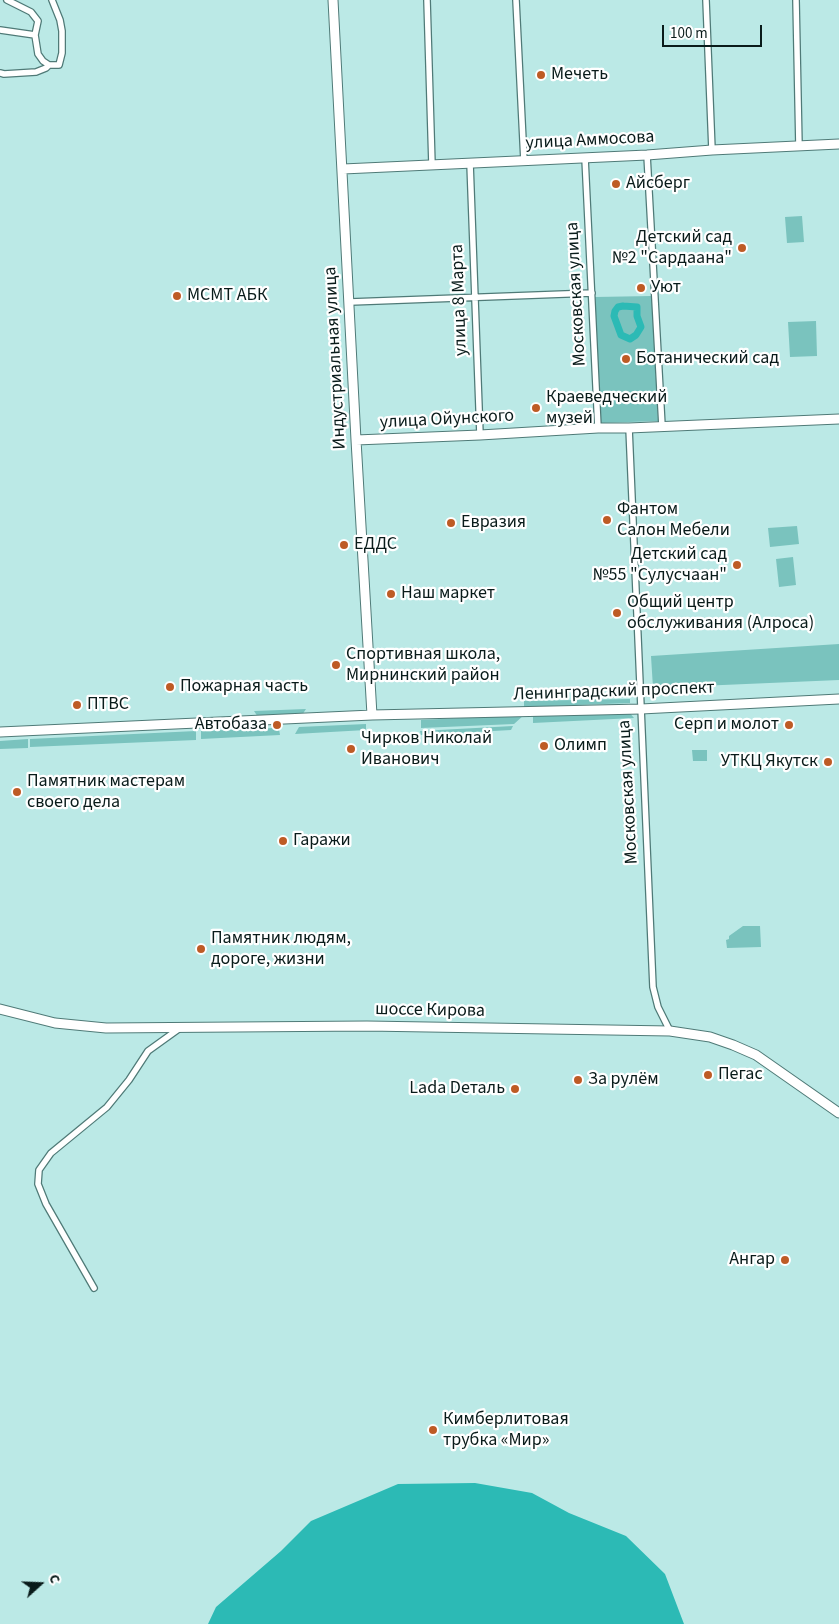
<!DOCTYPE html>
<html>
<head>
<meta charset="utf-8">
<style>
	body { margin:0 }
	#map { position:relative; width:839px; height:1624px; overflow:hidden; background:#bbe9e6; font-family:"Source Sans 3",sans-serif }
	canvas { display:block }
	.north { position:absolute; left:15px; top:1559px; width:50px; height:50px; -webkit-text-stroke:4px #fff; paint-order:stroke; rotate:70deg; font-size:14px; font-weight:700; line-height:20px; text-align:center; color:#091b1a }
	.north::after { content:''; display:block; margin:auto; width:18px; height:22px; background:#091b1a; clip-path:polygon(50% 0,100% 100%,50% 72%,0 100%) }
	.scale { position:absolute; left:662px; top:25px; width:100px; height:22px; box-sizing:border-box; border:2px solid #091b1a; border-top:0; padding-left:6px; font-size:15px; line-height:18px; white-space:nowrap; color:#091b1a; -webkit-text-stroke:4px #fff; paint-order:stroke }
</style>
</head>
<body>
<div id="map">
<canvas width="839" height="1624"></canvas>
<div class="north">С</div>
<div class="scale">100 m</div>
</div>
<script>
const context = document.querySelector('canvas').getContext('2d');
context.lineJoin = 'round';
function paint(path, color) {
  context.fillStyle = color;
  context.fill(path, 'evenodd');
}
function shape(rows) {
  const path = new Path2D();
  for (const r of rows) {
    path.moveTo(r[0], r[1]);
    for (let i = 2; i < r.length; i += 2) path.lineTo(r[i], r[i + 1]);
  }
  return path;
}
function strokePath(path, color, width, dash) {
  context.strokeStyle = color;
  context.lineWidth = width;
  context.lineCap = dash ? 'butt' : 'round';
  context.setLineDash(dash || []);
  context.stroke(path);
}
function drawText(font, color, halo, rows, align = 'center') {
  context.font = font + ' "Source Sans 3",sans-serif';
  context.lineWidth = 4.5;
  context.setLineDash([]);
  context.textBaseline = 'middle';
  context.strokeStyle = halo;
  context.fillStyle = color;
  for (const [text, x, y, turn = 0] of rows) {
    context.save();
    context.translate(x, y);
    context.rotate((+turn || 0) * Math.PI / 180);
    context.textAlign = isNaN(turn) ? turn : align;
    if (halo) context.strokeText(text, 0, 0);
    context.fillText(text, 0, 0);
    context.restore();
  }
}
const green = shape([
	[802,216,804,242,787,243,785,217],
	[652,296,658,421,600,423,595,297],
	[816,321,817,356,790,357,788,322],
	[797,526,799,544,770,547,768,528],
	[793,557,796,585,779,587,776,559],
	[839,644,839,680,653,688,651,656],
	[630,699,630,703,524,707,524,701],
	[306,709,302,715,258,717,254,711],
	[629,712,634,718,533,723,533,716],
	[524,715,514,724,421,728,421,720],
	[366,724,366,730,295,734,299,727],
	[513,726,511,730,421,735,420,731],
	[274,728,279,729,280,735,201,739,201,731],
	[196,731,196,740,30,747,30,739],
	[28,739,28,748,0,749,0,741],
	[692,750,707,750,707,761,693,761],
	[743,926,760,926,761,947,727,948,726,940,729,939,729,936]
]);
const water = shape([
	[475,1483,532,1493,569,1513,626,1536,665,1574,684,1624,208,1624,216,1607,281,1551,311,1521,398,1484]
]);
const canal = shape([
	[623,306,637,307,637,316,641,327,636,335,630,339,621,335,614,316,615,311,618,307,623,306]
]);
const minor = shape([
	[7,0,31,12,38,21,35,35],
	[427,0,432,165],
	[516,0,524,161],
	[706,0,712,150],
	[796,0,799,147],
	[0,30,35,35,38,54,43,61,49,65,46,68,36,72,4,74,0,73],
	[49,65,59,65,62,53,62,31,60,20,52,0],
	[647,155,662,426],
	[585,158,598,428],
	[470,163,480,435],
	[350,302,592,293],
	[629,428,653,987,658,1007,670,1031],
	[94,1288,46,1204,38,1184,39,1170,51,1153,107,1107,129,1080,148,1051,180,1028]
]);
const secondary = shape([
	[333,0,356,440,372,715],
	[343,169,647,155,712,150,839,144],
	[356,440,480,435,598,428,629,428,839,419],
	[0,732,372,715,641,709,839,699]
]);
const primary = shape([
	[0,1009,55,1023,106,1028,367,1026,670,1031,710,1037,733,1045,756,1055,839,1113]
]);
const markers = [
	[541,75,5,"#be5b25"],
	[616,184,5,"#be5b25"],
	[742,248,5,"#be5b25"],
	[641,288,5,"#be5b25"],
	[177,296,5,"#be5b25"],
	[626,359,5,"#be5b25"],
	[536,408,5,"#be5b25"],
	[607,520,5,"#be5b25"],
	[451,523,5,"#be5b25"],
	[344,545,5,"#be5b25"],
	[737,565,5,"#be5b25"],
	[391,594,5,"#be5b25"],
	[617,613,5,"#be5b25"],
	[336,665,5,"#be5b25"],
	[170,687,5,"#be5b25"],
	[77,705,5,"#be5b25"],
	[277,725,5,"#be5b25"],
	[789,725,5,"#be5b25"],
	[544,746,5,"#be5b25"],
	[351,749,5,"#be5b25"],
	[828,762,5,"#be5b25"],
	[17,792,5,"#be5b25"],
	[283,841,5,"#be5b25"],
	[201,949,5,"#be5b25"],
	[708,1075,5,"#be5b25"],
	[578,1080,5,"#be5b25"],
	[515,1089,5,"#be5b25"],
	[785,1260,5,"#be5b25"],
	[433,1430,5,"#be5b25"]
];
const poiNames = [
	["Мечеть",551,75],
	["Айсберг",626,184],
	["Детский сад",732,238,"right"],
	["№2 \"Сардаана\"",732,259,"right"],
	["Уют",651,288],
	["МСМТ АБК",187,296],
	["Ботанический сад",636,359],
	["Краеведческий",546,398],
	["музей",546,419],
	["Фантом",617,510],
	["Салон Мебели",617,531],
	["Евразия",461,523],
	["ЕДДС",354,545],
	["Детский сад",727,555,"right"],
	["№55 \"Сулусчаан\"",727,576,"right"],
	["Наш маркет",401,594],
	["Общий центр",627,603],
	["обслуживания (Алроса)",627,624],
	["Спортивная школа,",346,655],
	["Мирнинский район",346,676],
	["Пожарная часть",180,687],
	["ПТВС",87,705],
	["Автобаза",267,725,"right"],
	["Серп и молот",779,725,"right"],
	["Чирков Николай",361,739],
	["Иванович",361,760],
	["Олимп",554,746],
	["УТКЦ Якутск",818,762,"right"],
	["Памятник мастерам",27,782],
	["своего дела",27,803],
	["Гаражи",293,841],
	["Памятник людям,",211,939],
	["дороге, жизни",211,960],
	["Пегас",718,1075],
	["За рулём",588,1080],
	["Lada Dеталь",505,1089,"right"],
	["Ангар",775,1260,"right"],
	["Кимберлитовая",443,1420],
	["трубка «Мир»",443,1441]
];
const streetNames = [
	["улица Аммосова",590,141,-3],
	["Московская улица",577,294,-93],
	["улица 8 Марта",460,300,-92],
	["Индустриальная улица",336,358,-93],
	["улица Ойунского",447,420,-3],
	["Ленинградский проспект",614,692,-2],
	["Московская улица",629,792,-93],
	["шоссе Кирова",430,1011,1]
];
paint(green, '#7ac3be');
paint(water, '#2cbab5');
strokePath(canal, '#2cbab5', 7);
strokePath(minor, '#4f7a77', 8);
strokePath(secondary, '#4f7a77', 11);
strokePath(primary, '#4f7a77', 11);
strokePath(minor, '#fff', 5.5);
strokePath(secondary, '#fff', 9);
strokePath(primary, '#fff', 9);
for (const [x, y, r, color] of markers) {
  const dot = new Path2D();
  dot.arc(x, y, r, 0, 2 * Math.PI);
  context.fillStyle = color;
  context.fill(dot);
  strokePath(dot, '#fff', 2);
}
drawText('18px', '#091b1a', '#fff', poiNames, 'left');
drawText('18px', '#091b1a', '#fff', streetNames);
</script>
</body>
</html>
